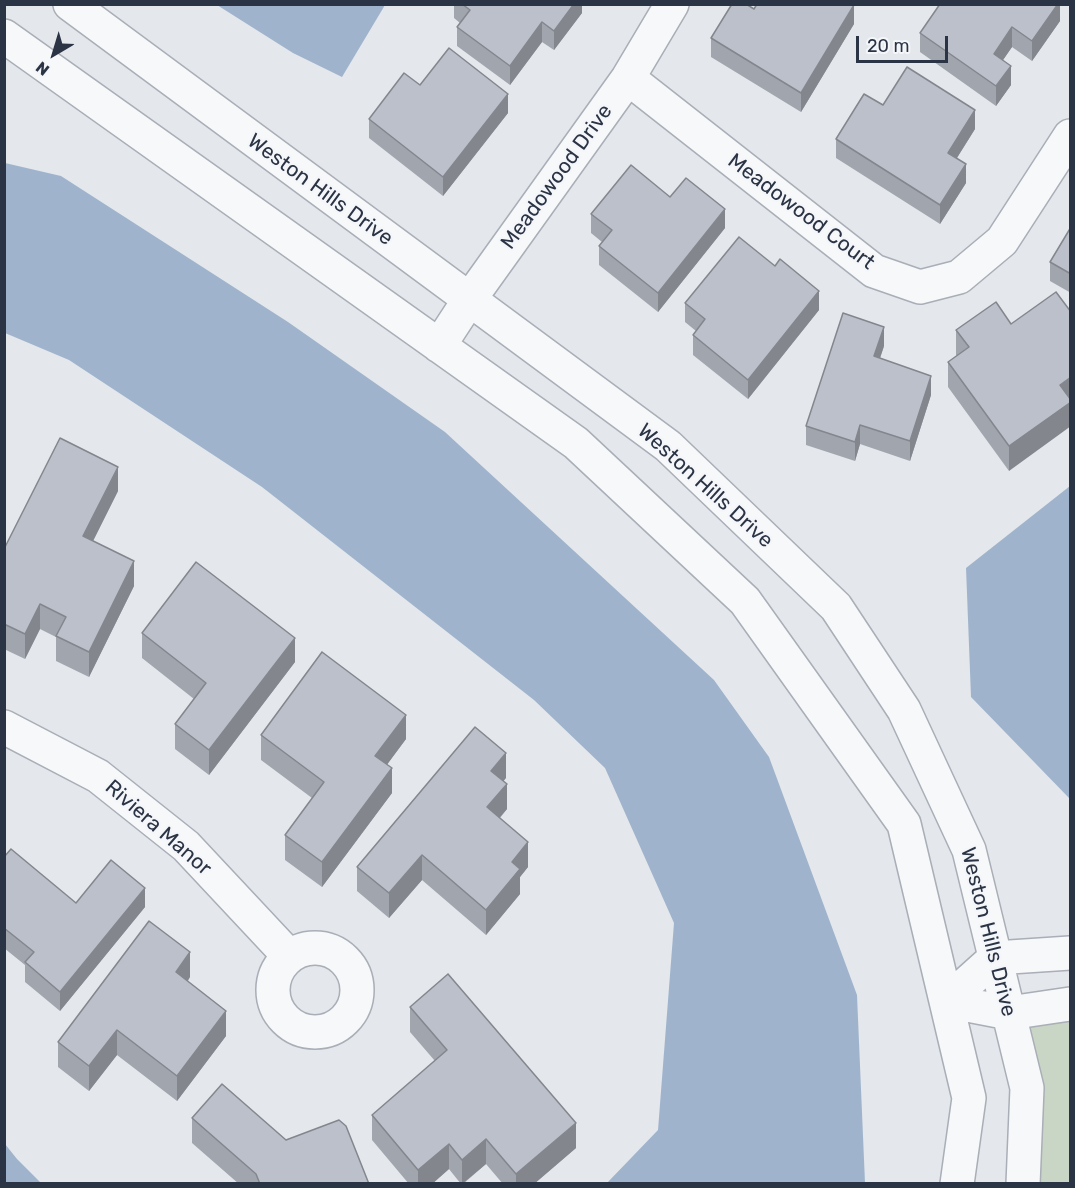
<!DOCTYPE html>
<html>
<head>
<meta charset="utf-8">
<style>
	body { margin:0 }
	#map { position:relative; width:1075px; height:1188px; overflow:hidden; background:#e4e7ec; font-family:Rubik,sans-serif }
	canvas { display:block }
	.frame { position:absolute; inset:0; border:6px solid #2b3445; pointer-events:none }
	.north { position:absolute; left:24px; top:24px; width:60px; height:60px; -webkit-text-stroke:4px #f4f6f9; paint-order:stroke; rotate:218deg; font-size:16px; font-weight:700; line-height:24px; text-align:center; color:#2b3445 }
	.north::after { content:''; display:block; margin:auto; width:21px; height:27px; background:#2b3445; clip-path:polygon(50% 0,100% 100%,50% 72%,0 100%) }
	.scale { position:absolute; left:856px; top:36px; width:92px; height:27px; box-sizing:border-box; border:3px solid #2b3445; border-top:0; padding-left:8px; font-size:18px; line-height:21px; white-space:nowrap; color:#2b3445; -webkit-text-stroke:4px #f4f6f9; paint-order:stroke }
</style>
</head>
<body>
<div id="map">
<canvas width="1075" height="1188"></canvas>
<div class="frame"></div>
<div class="north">N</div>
<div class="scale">20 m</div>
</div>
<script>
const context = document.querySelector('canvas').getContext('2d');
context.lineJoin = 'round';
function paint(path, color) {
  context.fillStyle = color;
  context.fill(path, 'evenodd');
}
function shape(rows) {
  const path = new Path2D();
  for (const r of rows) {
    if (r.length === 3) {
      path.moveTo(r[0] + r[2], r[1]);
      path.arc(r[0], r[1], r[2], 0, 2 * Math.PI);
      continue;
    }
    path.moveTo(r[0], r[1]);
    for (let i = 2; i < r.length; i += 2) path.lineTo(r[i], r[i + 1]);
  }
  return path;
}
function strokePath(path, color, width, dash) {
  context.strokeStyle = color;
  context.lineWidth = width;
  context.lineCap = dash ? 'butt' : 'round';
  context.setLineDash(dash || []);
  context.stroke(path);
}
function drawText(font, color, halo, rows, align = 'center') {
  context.font = font + ' Rubik,sans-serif';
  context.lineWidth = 4.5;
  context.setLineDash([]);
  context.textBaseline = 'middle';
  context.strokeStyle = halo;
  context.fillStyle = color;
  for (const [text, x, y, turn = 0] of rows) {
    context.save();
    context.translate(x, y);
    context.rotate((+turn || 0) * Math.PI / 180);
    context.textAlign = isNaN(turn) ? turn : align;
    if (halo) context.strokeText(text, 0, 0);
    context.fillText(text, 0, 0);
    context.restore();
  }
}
const green = shape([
	[1070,1020,1070,1183,1031,1183,1023,1027]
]);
const water = shape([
	[217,5,385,5,342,77,293,53],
	[5,163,61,176,288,322,445,432,714,680,769,757,857,995,865,1183,607,1183,658,1130,674,923,605,768,534,700,262,487,69,360,5,333],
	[1070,486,1070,799,971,697,966,568],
	[5,1144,17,1159,41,1183,5,1183]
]);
const minor = shape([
	[70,4,668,446,836,607,904,710,969,850,1027,1088,1023,1184],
	[4,36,576,443,745,601,904,824,969,1098,957,1184],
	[628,78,874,271,920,287,959,277,1002,241,1070,136],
	[439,346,469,300,628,78,672,4],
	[4,727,98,776,186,846,289,956],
	[315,990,42],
	[947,1001,995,958,1070,953],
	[947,1001,1009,1013,1070,1004]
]);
const wall = shape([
	[454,4,582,4,582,13,554,50,542,42,510,85,457,46,457,27,460,23,454,18],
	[1060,4,1060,21,1032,61,1012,47,1003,60,1011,85,996,106,920,52,920,33],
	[754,9,854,24,801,112,711,57,711,38],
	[420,85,508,113,443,196,369,138,369,119],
	[883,105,975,129,957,158,966,183,940,224,836,158,836,139],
	[670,197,725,228,658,312,599,265,599,246,602,242,591,233,591,214],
	[1071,227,1071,293,1050,281,1050,262],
	[775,266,819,310,748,399,693,355,693,335,696,331,685,322,685,303],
	[1011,324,1009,471,948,387,948,362,957,356,956,355,956,330],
	[884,346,880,358,931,395,910,461,860,444,855,461,806,445,806,426],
	[118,491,93,541,134,586,89,677,56,661,56,637,40,629,25,659,4,649,4,549],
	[142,633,295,662,209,775,175,749,175,724,194,699,142,658],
	[261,735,406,739,387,764,392,793,322,887,285,860,285,835,312,798,261,760],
	[506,778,503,781,507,809,500,818,528,867,520,877,520,894,486,935,422,880,389,918,357,891,357,867],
	[4,857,76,903,145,907,60,1011,25,982,25,965,4,948],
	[190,977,188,981,226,1036,177,1101,117,1055,89,1091,58,1067,58,1042],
	[410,1007,576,1148,534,1184,503,1184,486,1164,463,1184,461,1184,449,1169,432,1184,409,1184,372,1140,372,1115,435,1061,410,1032],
	[192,1118,286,1140,369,1184,239,1184,192,1143]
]);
const shadedWall = shape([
	[574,4,582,4,582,13,554,50,554,31],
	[1058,4,1060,4,1060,21,1032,61,1032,41],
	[854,5,854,24,801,112,801,93],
	[542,22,542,42,510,85,510,66],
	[1012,27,1012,47,994,73,994,54],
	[1011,66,1011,85,996,106,996,86],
	[508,94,508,113,443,196,443,177],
	[975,110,975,129,948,172,948,153],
	[966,164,966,183,940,224,940,205],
	[725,209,725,228,658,312,658,293],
	[819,291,819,310,748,399,748,380],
	[884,327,884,346,874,376,874,356],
	[931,376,931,395,910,461,910,441],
	[1071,377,1071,426,1009,471,1009,446,1060,385],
	[860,425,860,444,855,461,855,442],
	[118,467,118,491,83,561,83,536],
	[134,561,134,586,89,677,89,652],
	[40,604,40,629,25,659,25,634],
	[295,638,295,662,209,775,209,750],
	[406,715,406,739,375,781,375,756],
	[506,753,506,778,491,796,491,771],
	[392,768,392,793,322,887,322,862],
	[507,784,507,809,487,832,487,807],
	[528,842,528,867,520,877,520,894,486,935,486,910,512,862],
	[422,855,422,880,389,918,389,893],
	[145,888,145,907,60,1011,60,992],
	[190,952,190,977,176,997,176,972],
	[226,1011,226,1036,177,1101,177,1076],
	[117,1030,117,1055,89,1091,89,1066],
	[576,1123,576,1148,534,1184,516,1184,516,1174],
	[486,1139,486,1164,462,1184,462,1160],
	[449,1144,449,1169,432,1184,418,1184,418,1170]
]);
const building = shape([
	[462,4,574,4,554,31,542,22,510,66,457,27,470,10,462,4],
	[732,4,746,4,754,9,757,4,854,5,801,93,711,38,732,4],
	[940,4,1058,4,1032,41,1012,27,994,54,1011,66,996,86,920,33,940,4],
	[449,48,508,94,443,177,369,119,404,73,420,85,449,48],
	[907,67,975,110,948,153,966,164,940,205,836,139,864,94,883,105,907,67],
	[631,165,670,197,686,178,725,209,658,293,599,246,612,230,591,214,631,165],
	[1071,227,1071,274,1050,262,1071,227],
	[739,237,775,266,780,259,819,291,748,380,693,335,705,319,685,303,739,237],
	[1056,292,1071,312,1071,377,1060,385,1071,400,1071,402,1009,446,948,362,969,347,956,330,996,302,1011,324,1056,292],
	[843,313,884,327,874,356,931,376,910,441,860,425,855,442,806,426,843,313],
	[60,438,118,467,83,536,134,561,89,652,56,636,66,617,40,604,25,634,4,624,4,549,60,438],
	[196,562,295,638,209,750,175,724,206,683,142,633,196,562],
	[322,652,406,715,375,756,392,768,322,862,285,835,324,782,261,735,322,652],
	[475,727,506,753,491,771,507,784,487,807,528,842,512,862,520,869,486,910,422,855,389,893,357,867,475,727],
	[11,849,76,903,111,860,145,888,60,992,25,962,34,952,4,928,4,857,11,849],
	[149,921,190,952,176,972,226,1011,177,1076,117,1030,89,1066,58,1042,149,921],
	[448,974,576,1123,516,1174,486,1139,462,1160,449,1144,418,1170,372,1115,447,1050,410,1007,448,974],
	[222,1084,286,1140,339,1120,346,1126,369,1184,260,1184,256,1174,192,1118,222,1084]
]);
const streetNames = [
	["Meadowood Drive",557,177,-54],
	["Weston Hills Drive",320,190,36],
	["Meadowood Court",801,212,37],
	["Weston Hills Drive",705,486,42],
	["Riviera Manor",158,828,41],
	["Weston Hills Drive",988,932,76]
];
paint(green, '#c9d6c5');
paint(water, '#9fb4cc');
strokePath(minor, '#a9aeb7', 36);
strokePath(minor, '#f7f8fa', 33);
paint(wall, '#a1a5ae');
paint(shadedWall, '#83868d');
paint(building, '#bbc0ca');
strokePath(building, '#83868d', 1.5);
drawText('21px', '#2b3445', '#f4f6f9', streetNames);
</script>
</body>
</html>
